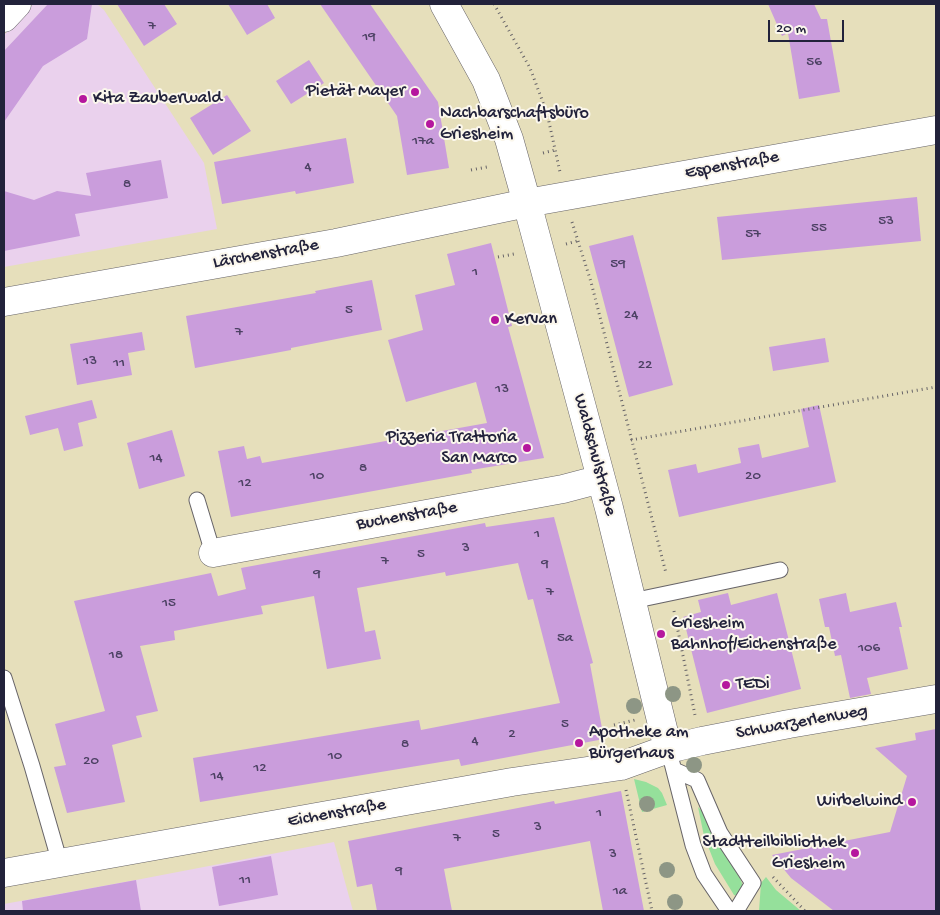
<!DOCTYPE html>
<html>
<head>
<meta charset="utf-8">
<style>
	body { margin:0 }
	#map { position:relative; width:940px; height:915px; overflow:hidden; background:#e6dfbb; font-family:"Gochi Hand",sans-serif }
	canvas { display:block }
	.frame { position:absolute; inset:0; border:5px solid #22223b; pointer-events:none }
	.scale { position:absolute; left:768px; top:20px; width:76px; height:22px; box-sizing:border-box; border:2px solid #22223b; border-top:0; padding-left:6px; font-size:15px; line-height:18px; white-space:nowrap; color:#22223b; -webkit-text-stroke:4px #fbf7ec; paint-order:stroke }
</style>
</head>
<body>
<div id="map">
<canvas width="940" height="915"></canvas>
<div class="frame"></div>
<div class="scale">20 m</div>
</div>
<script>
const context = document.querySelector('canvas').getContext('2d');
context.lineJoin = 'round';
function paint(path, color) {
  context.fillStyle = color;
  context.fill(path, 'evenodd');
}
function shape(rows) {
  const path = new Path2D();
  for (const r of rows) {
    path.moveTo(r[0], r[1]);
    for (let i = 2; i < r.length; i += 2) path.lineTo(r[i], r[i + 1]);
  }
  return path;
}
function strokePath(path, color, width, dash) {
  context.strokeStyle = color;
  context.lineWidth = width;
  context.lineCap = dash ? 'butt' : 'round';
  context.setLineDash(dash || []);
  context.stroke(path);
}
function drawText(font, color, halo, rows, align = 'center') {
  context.font = font + ' "Gochi Hand",sans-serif';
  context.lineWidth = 4;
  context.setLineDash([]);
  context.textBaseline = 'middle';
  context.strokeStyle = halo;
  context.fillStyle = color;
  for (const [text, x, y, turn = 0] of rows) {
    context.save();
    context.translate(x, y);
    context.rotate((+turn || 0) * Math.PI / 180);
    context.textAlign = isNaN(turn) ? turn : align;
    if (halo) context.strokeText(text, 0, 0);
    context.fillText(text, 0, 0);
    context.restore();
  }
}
const built = shape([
	[33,4,97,4,104,10,204,163,217,229,4,267,4,35],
	[334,842,353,911,4,911,4,904,136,880]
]);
const green = shape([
	[634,779,646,782,658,788,662,793,667,805,642,812],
	[698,807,702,811,723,851,740,878,743,886,738,896,734,895,715,864,704,836],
	[766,877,776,890,801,911,759,911,761,883]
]);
const building = shape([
	[48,4,92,4,87,39,43,66,4,122,4,51],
	[117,4,164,4,177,24,144,46],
	[228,4,267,4,275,18,247,35],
	[320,4,370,4,438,102,449,168,407,175,397,116],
	[768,4,814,4,821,19,827,19,840,92,799,99,788,33,782,36],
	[309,60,324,83,291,104,276,81],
	[227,95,251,131,213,155,190,118],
	[346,138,354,183,296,194,295,191,222,204,214,162],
	[161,160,168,198,75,214,80,236,4,251,4,191,34,200,57,191,91,196,86,173],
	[917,197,921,241,722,260,717,217],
	[633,235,673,385,629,397,589,246],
	[491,243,512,326,508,327,544,458,471,470,472,473,231,517,218,451,244,446,247,459,260,456,262,463,487,423,476,382,406,402,388,340,423,330,415,295,455,285,447,254],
	[372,280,382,330,291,348,291,350,195,368,186,316,316,293,315,291],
	[142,332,145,350,128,353,132,375,77,385,70,344],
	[825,338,829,362,773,371,769,347],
	[92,400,97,418,78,423,83,446,64,451,58,428,30,435,25,416],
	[819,405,836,482,679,517,668,470,696,464,698,473,741,463,738,448,759,444,762,458,809,447,801,409],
	[172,430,185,476,139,489,127,443],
	[554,517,593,663,590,664,604,739,461,766,459,759,200,802,193,758,419,720,421,730,560,703,533,599,528,600,518,563,446,576,445,572,357,588,365,632,375,630,381,659,327,669,314,596,261,606,263,614,174,631,175,640,140,646,158,711,136,716,142,737,112,745,125,802,67,813,54,767,66,765,55,724,105,711,74,601,211,573,218,596,246,589,241,568,485,523,486,527],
	[728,593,731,605,777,593,801,689,707,713,683,617,701,612,698,600],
	[846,593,850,612,896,602,902,627,899,627,908,669,867,678,871,694,850,698,841,655,835,656,829,627,825,627,819,599],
	[936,729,936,911,834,911,791,878,772,855,890,832,907,776,875,748,916,740,915,733],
	[621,791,644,911,603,911,590,841,444,869,452,911,377,911,372,884,357,887,348,841,554,801,555,804],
	[271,856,278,895,219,906,212,867],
	[136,880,141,911,23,911,22,901]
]);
const path = shape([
	[494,4,530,68,547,113,560,172],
	[543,153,555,150],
	[471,170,487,167],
	[572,222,591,282,666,573],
	[566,244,577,241],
	[498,257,514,254],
	[631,440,936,387],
	[674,611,695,715],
	[614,725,635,720],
	[626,790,652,911],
	[773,877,805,911]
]);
const lane = shape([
	[197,500,213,553],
	[632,601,780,570],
	[4,678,32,766,60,863],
	[672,763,693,845,704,874,729,911],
	[674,770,697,780,720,833,753,883,736,911]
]);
const street = shape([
	[4,18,17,4],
	[4,302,336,243,527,203,609,508,668,749],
	[213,553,563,489,601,479],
	[4,873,512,782,621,766,668,749,702,741,789,724,936,699]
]);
const secondary = shape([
	[444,4,486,80,509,139,527,203,936,130]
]);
const trees = [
	[673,694],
	[634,706],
	[694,765],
	[647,804],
	[667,870],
	[675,902]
];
const markers = [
	[415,92,5,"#b5179e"],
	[83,99,5,"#b5179e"],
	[430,124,5,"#b5179e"],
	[495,320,5,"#b5179e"],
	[527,448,5,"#b5179e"],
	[661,634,5,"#b5179e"],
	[726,685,5,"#b5179e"],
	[579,743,5,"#b5179e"],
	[912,802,5,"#b5179e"],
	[855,853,5,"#b5179e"]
];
const numberNames = [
	["7",152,27],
	["19",369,38],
	["56",814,63],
	["17a",423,142],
	["4",308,168],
	["8",127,185],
	["53",886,222],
	["55",819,229],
	["57",753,235],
	["59",618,265],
	["1",475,273],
	["5",349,311],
	["24",631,316],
	["7",239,333],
	["13",90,362],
	["11",119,364],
	["22",645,366],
	["13",502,390],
	["14",156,459],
	["8",363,469],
	["10",317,477],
	["20",753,477],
	["12",245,484],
	["1",537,535],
	["3",466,549],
	["5",421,555],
	["7",385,562],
	["9",545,565],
	["9",317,575],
	["7",550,593],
	["15",169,604],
	["5a",565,639],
	["106",869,649],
	["18",116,656],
	["5",565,725],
	["2",512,735],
	["4",475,742],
	["8",405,745],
	["10",335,757],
	["20",91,762],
	["12",260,769],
	["14",217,777],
	["1",599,814],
	["3",538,828],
	["5",496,835],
	["7",457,839],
	["3",613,855],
	["9",399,872],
	["11",245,881],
	["1a",620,892]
];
const poiNames = [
	["Pietät Mayer",405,92,"right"],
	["Kita Zauberwald",93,99],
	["Nachbarschaftsbüro",440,114],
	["Griesheim",440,135],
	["Kervan",505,320],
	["Pizzeria Trattoria",517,438,"right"],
	["San Marco",517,459,"right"],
	["Griesheim",671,624],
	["Bahnhof/Eichenstraße",671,645],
	["TEDi",736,685],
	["Apotheke am",589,733],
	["Bürgerhaus",589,754],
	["Wirbelwind",902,802,"right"],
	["Stadtteilbibliothek",845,843,"right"],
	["Griesheim",845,864,"right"]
];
const streetNames = [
	["Espenstraße",732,166,-10],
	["Lärchenstraße",266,255,-10],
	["Waldschulstraße",594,455,75],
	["Buchenstraße",407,517,-10],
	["Schwarzerlenweg",802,723,-10],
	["Eichenstraße",337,814,-10]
];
paint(built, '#ead1ed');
paint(green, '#95e09b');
paint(building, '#ca9ddc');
strokePath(lane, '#676468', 17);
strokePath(street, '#676468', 29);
strokePath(secondary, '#676468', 29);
strokePath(path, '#676468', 3, [1, 4]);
strokePath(lane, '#fff', 15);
strokePath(street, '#fff', 28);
strokePath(secondary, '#fff', 28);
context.fillStyle = '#8d9685';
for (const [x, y] of trees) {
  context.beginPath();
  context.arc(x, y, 8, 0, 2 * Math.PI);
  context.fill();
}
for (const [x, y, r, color] of markers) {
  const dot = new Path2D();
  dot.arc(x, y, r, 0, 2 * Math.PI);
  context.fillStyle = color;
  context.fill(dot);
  strokePath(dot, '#fbf7ec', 2);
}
drawText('15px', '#4c4163', null, numberNames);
drawText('18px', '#22223b', '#fbf7ec', poiNames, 'left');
drawText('18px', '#22223b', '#fbf7ec', streetNames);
</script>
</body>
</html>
